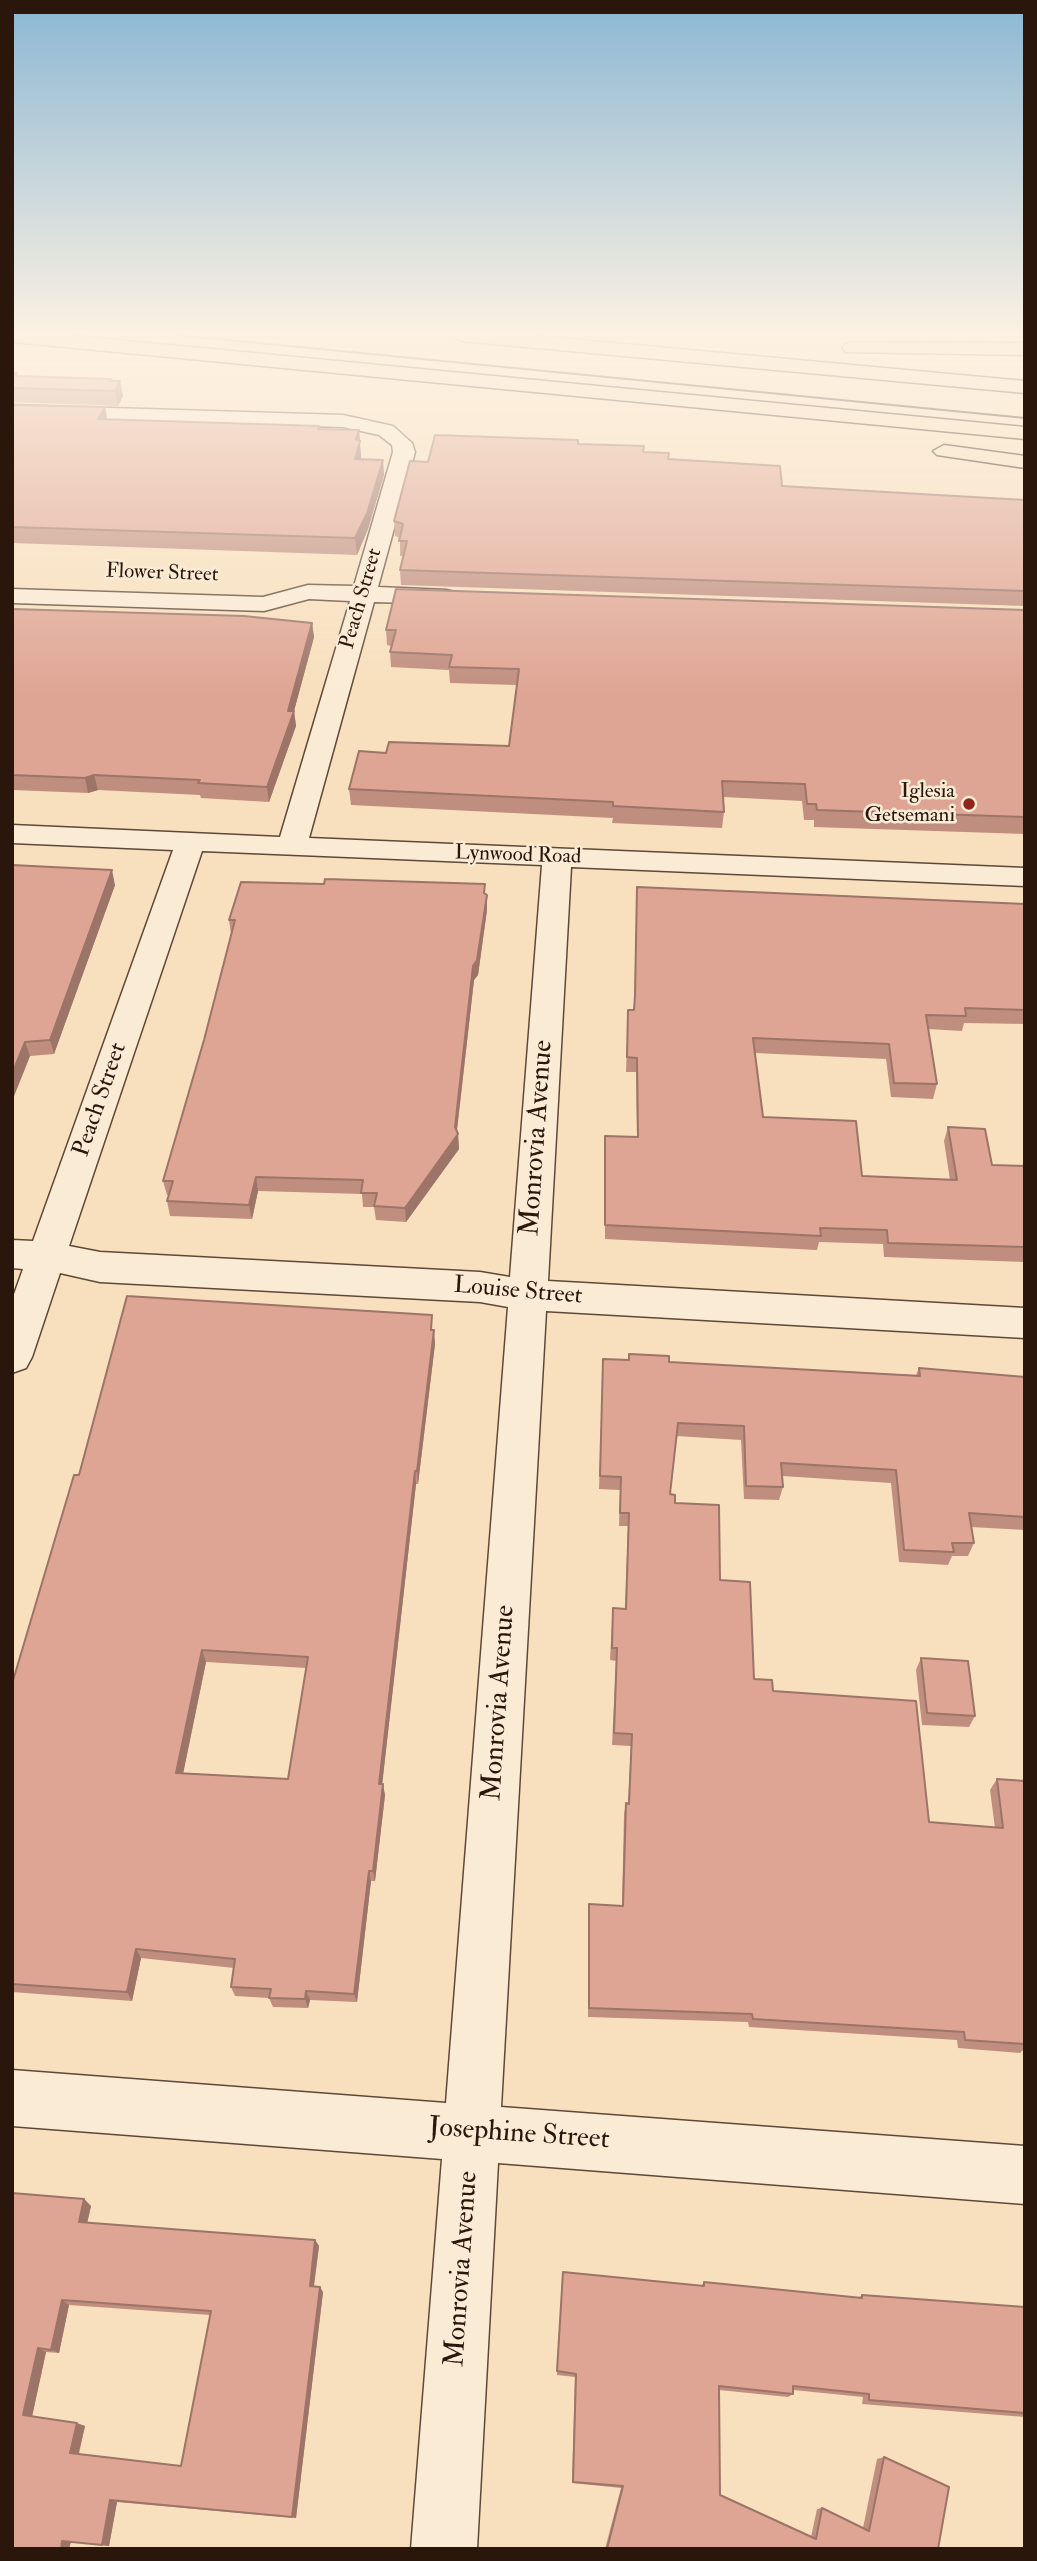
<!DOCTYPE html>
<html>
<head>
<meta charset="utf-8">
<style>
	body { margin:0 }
	#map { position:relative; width:1037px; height:2561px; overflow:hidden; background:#f8e0be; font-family:"IM FELL Double Pica",serif }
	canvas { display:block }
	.frame { position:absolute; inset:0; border:14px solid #2b160c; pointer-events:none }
</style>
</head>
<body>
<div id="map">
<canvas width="1037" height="2561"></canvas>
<div class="frame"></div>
</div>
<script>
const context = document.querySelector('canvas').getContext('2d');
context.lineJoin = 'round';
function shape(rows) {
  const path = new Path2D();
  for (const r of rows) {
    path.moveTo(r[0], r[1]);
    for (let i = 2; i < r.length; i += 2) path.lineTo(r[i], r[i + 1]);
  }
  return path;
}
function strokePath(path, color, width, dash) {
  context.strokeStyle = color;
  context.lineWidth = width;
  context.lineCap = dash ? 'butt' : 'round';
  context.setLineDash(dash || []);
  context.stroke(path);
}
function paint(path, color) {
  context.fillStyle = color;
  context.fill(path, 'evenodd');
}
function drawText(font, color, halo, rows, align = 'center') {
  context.font = font + ' "IM FELL Double Pica",serif';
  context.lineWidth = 5;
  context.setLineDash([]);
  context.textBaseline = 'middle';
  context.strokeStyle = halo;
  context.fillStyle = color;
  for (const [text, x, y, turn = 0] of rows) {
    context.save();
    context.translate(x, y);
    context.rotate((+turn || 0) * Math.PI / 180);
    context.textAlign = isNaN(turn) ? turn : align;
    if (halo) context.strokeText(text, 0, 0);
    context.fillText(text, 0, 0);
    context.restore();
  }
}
const minor = shape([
	[12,405,343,415,393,426,412,443,415,452,378,587,446,590,455,592,458,597,455,602,446,604,374,602,309,838,1025,868,1025,886,571,867,548,1281,1025,1308,1025,1338,546,1311,501,2107,1025,2146,1025,2204,498,2163,477,2549,411,2549,442,2159,12,2126,12,2070,446,2103,508,1307,480,1302,100,1282,60,1273,32,1357,26,1368,12,1373,12,1300,23,1269,12,1268,12,1240,33,1241,173,850,12,843,12,825,280,837,350,601,309,599,264,611,12,603,12,589,263,597,308,585,354,586,393,452,392,445,379,435,343,427,12,417,12,405],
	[202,851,542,865,510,1277,480,1272,100,1252,69,1246,202,851]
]);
const motorway = shape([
	[12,335,66,335,1025,427,1025,439,12,342,12,335],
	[452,335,528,335,1025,381,1025,393,461,341,452,335],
	[852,342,1025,343,1025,355,845,352,843,348,845,344,852,342],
	[944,445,1025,456,1025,468,937,455,933,451,944,445]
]);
const tram = shape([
	[177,335,1025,418]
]);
const wall = shape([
	[12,373,17,373,17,376,111,379,112,381,123,396,118,406,12,402],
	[12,405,107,419,359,430,361,459,383,460,384,475,368,529,357,555,12,543],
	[578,444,643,452,782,486,1025,500,1025,606,401,585,400,570,403,556,400,556,400,538,395,536,394,521,428,462],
	[12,609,312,623,314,637,294,711,296,726,269,802,201,798,200,795,98,790,88,793,12,790],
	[1025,610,1025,834,814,827,814,820,804,820,802,801,723,797,724,812,722,828,612,823,613,818,351,805,349,789,386,753,509,746,517,685,450,683,449,670,391,667,390,652,391,646,387,645,386,630],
	[12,865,115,885,54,1054,30,1056,12,1101],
	[637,887,1025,904,1025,1024,964,1023,962,1031,928,1029,937,1084,933,1099,891,1097,886,1059,755,1053,763,1117,862,1176,950,1180,944,1141,948,1127,992,1165,1025,1166,1025,1262,884,1257,883,1244,819,1242,817,1250,605,1239,605,1136,637,1137,636,1072,626,1072,628,1010,634,1010,634,1004],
	[485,894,487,910,478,975,474,980,457,1131,458,1134,459,1149,406,1222,376,1220,374,1207,363,1207,362,1194,258,1191,252,1219,170,1216,167,1201,169,1195,167,1195,163,1181,204,1040,231,934,229,920],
	[433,1330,435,1344,418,1484,416,1484,382,1784,385,1795,375,1881,371,1881,357,2002,310,2000,308,2008,273,2007,269,1998,235,1996,231,1987,234,1968,141,1958,132,2001,12,1992,12,1684,79,1475],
	[206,1662,306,1668,288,1779,183,1773],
	[603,1359,916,1375,919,1368,1025,1377,1025,1530,971,1527,974,1543,968,1556,952,1556,948,1565,899,1562,891,1483,782,1476,783,1487,779,1500,744,1499,741,1440,676,1436,670,1494,720,1580,754,1679,773,1691,929,1822,995,1828,990,1790,997,1779,1025,1781,1025,2048,1020,2053,958,2048,957,2040,749,2027,748,2022,588,2017,588,1913,589,1904,622,1906,624,1814,626,1803,628,1803,631,1746,612,1745,616,1661,610,1660,612,1621,613,1608,625,1609,628,1526,619,1526,620,1490,599,1489],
	[921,1658,975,1716,969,1727,922,1725,916,1670],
	[12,2193,84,2199,91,2206,87,2223,315,2240,319,2246,314,2287,323,2292,296,2518,117,2502,109,2546,71,2542,69,2549,12,2549],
	[69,2305,210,2315,181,2466,79,2454,85,2426,32,2416,46,2352,59,2353],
	[562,2277,701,2286,704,2282,858,2298,862,2295,1025,2307,1025,2417,862,2404,863,2397,793,2390,793,2394,788,2397,719,2390,720,2495,811,2537,817,2509,822,2508,863,2528,877,2459,884,2457,938,2549,605,2549,621,2488,572,2483,575,2377,557,2375]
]);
const shadedWall = shape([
	[120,381,123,396,118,406,115,391],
	[105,407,108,423,98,419],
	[359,430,361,457,356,474,355,459,356,439],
	[383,460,384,475,368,529,357,555,355,538],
	[312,623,314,637,294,711,296,726,269,802,267,787],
	[94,775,98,790,88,793,85,778],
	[112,870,115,885,54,1054,50,1040],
	[487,895,487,910,478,975,474,980,456,1137,458,1134,459,1149,406,1222,405,1208,455,1127,473,966],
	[25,1042,30,1056,12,1101,12,1074],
	[256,1177,258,1191,252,1219,249,1205],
	[434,1330,435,1344,418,1484,417,1471],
	[415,1471,416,1484,381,1795,379,1784],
	[202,1650,206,1662,181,1784,176,1773],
	[383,1784,385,1795,375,1881,373,1871],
	[369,1871,371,1881,357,2002,354,1994],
	[136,1949,141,1958,132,2001,127,1992],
	[306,1991,310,2000,308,2008,305,1999],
	[84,2199,91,2206,86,2228,79,2222],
	[315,2240,319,2246,313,2291,310,2286],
	[320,2287,323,2292,296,2518,292,2517],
	[62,2300,69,2305,59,2353,51,2350],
	[38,2348,46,2352,32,2417,23,2415],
	[77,2423,85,2426,78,2455,70,2453],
	[110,2500,117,2502,109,2546,102,2545],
	[62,2541,71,2541,69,2549,61,2549]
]);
const building = shape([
	[12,373,17,373,15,376,111,379,110,381,120,381,115,391,12,388,12,373],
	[12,405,105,407,98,419,319,426,318,429,359,430,356,439,360,441,355,459,383,460,367,513,355,538,12,527,12,405],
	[435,435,578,440,578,444,644,446,643,452,669,453,668,459,780,466,782,486,1025,500,1025,591,400,570,407,541,399,541,403,524,394,521,410,461,428,462,435,435],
	[396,589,1025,610,1025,817,817,810,816,804,807,804,805,784,722,781,724,812,613,806,613,802,349,789,359,751,386,753,389,742,509,746,519,669,449,667,452,655,390,652,396,630,386,630,396,589],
	[12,609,244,616,312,623,288,711,294,711,267,787,198,783,200,780,94,775,85,778,12,775,12,609],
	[12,865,112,870,50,1040,25,1042,12,1074,12,865],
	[325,879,485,884,484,893,487,895,477,960,473,966,455,1127,458,1134,405,1208,374,1206,377,1193,361,1193,363,1180,256,1177,249,1205,167,1201,173,1181,163,1181,204,1040,235,920,229,920,241,882,324,884,325,879],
	[637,887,1025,904,1025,1010,965,1008,966,1016,926,1015,937,1084,894,1083,889,1044,753,1038,763,1117,856,1121,862,1176,957,1180,948,1127,985,1129,992,1165,1025,1166,1025,1247,888,1243,887,1230,820,1228,821,1236,605,1225,605,1136,638,1137,637,1058,627,1057,628,1010,634,1010,635,996,637,887],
	[127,1296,432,1315,431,1330,434,1330,417,1471,415,1471,379,1784,383,1784,373,1871,369,1871,354,1994,306,1991,305,1999,269,1998,271,1989,231,1987,235,1959,136,1949,127,1992,12,1984,12,1684,74,1475,79,1475,127,1296],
	[202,1650,308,1657,288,1779,176,1773,202,1650],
	[629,1354,669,1356,669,1362,920,1376,919,1368,1025,1377,1025,1517,969,1513,974,1543,952,1543,954,1552,904,1550,896,1470,781,1463,783,1487,746,1486,744,1426,678,1423,670,1494,675,1495,675,1503,719,1505,720,1580,750,1582,754,1679,772,1680,773,1691,916,1701,929,1822,1003,1828,997,1779,1025,1781,1025,2044,965,2040,964,2032,753,2019,752,2014,589,2008,589,1904,623,1906,626,1803,629,1804,632,1734,614,1733,617,1648,612,1648,613,1608,626,1609,629,1513,620,1513,621,1477,600,1476,603,1359,629,1360,629,1354],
	[921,1658,968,1661,975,1716,927,1713,921,1658],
	[12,2193,84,2199,79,2222,315,2240,310,2286,320,2287,292,2517,110,2500,102,2545,62,2541,61,2549,12,2549,12,2193],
	[62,2300,211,2311,181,2466,70,2453,77,2423,23,2415,38,2348,51,2350,62,2300],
	[563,2272,704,2286,704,2282,862,2298,862,2295,1025,2307,1025,2413,869,2400,869,2394,793,2386,793,2394,719,2386,720,2495,816,2539,822,2508,869,2531,884,2457,949,2487,938,2549,607,2549,623,2486,573,2482,576,2374,557,2371,563,2272]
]);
const markers = [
	[969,804,7,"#8f2418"]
];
const farStreetnames = [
	["Flower Street",162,574,2],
	["Peach Street",362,599,-74],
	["Lynwood Road",518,856,2]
];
const farPoinames = [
	["Iglesia",955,792],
	["Getsemani",955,816]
];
const streetNames = [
	["Peach Street",101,1100,-71],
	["Louise Street",518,1292,5]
];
const nearStreetnames = [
	["Monrovia Avenue",538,1138,-86],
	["Monrovia Avenue",500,1703,-86],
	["Josephine Street",519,2135,4],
	["Monrovia Avenue",463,2269,-86]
];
strokePath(minor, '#5e4838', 3);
strokePath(motorway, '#2b160c', 3);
paint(minor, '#faebd5');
paint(motorway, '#f8e0be');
strokePath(tram, '#2b160c', 2);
paint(wall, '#c08e7f');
paint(shadedWall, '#9c7468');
paint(building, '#dfa594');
strokePath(building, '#9c7468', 2);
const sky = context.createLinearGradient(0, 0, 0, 694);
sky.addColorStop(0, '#8bb7d4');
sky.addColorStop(0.48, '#fcf1e2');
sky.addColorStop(1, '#fcf1e200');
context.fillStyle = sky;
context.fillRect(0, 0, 1037, 694);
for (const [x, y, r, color] of markers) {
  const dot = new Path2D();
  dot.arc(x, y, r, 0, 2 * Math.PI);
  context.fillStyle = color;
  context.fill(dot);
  strokePath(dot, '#faebd5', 2.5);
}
drawText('21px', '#2b160c', '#faebd5', farStreetnames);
drawText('21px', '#2b160c', '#faebd5', farPoinames, 'right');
drawText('24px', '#2b160c', '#faebd5', streetNames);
drawText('28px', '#2b160c', '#faebd5', nearStreetnames);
</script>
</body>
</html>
